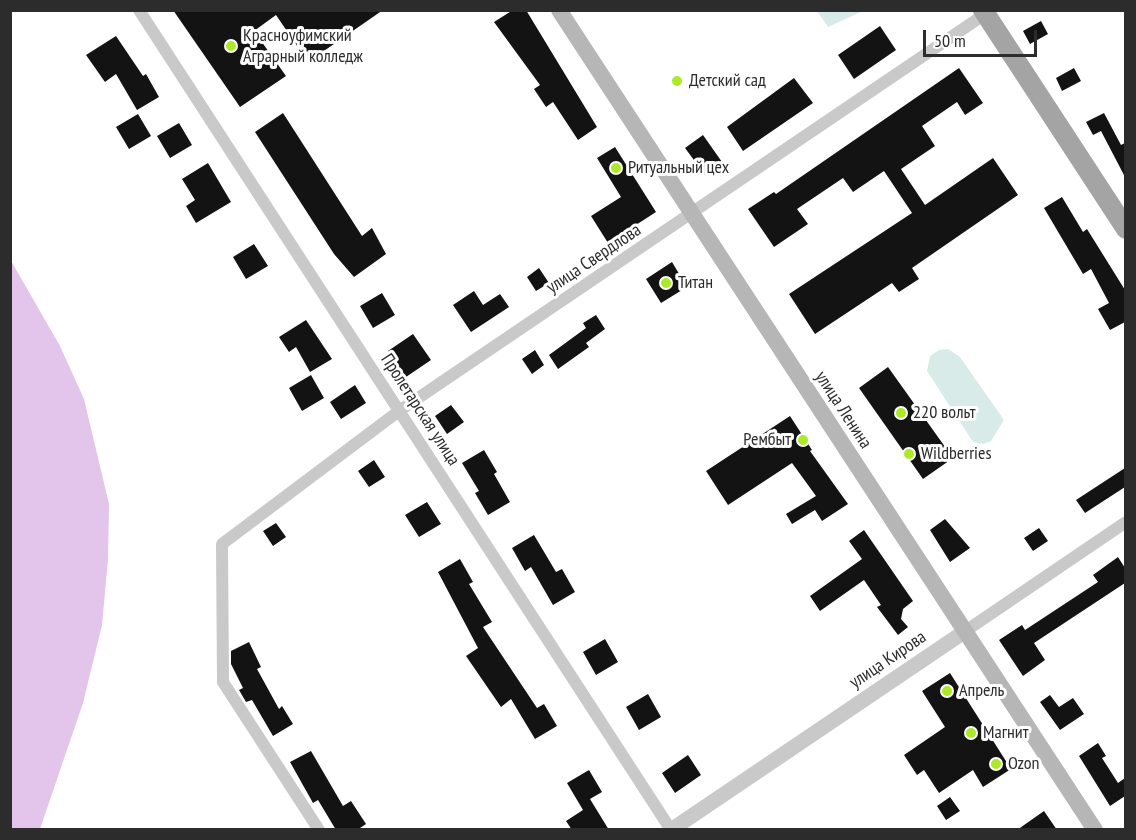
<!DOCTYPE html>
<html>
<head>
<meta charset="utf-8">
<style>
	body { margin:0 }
	#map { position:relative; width:1136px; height:840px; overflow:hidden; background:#fff; font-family:"PT Sans Narrow",sans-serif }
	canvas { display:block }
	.frame { position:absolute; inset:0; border:12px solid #2c2c2c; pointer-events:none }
	.scale { position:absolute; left:923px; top:30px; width:114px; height:27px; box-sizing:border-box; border:3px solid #2c2c2c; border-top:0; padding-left:8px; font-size:18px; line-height:21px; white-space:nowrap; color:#2c2c2c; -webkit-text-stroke:4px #fff; paint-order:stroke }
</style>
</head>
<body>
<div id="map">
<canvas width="1136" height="840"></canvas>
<div class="frame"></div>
<div class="scale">50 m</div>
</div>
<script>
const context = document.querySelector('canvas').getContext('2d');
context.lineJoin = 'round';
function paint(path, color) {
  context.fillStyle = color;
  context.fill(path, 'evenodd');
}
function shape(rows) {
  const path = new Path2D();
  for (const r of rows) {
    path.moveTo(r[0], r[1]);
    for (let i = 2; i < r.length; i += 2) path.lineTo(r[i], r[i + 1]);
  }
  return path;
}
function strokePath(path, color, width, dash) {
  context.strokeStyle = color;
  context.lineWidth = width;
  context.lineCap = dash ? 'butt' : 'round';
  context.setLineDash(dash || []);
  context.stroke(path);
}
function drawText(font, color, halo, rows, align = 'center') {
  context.font = font + ' "PT Sans Narrow",sans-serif';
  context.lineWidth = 6;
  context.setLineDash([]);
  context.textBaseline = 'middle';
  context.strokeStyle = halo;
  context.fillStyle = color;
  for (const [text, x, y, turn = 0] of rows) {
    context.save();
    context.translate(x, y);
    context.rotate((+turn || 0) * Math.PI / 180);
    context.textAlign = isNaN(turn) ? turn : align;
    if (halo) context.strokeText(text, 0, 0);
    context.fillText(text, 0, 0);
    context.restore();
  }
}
const green = shape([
	[817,11,863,11,828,27],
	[948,349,960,357,1004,420,991,441,983,444,973,442,927,371,930,356,939,350]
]);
const water = shape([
	[10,259,60,346,84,399,109,504,108,559,102,625,83,703,40,829,11,829]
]);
const building = shape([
	[173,10,383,10,308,62,276,15,254,31,286,76,240,107],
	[513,10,526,10,597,127,578,140,553,102,546,107,534,89,540,85,494,22],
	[1041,21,1048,34,1030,44,1023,31],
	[880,26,896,50,854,79,838,55],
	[116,36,143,76,146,74,159,97,137,110,116,74,105,82,86,55],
	[959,68,983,103,965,115,957,102,922,126,935,146,901,169,925,205,993,158,1018,195,912,268,919,279,899,292,892,283,815,334,789,294,912,213,884,171,853,192,843,178,797,209,808,224,774,247,748,209,774,192,776,194],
	[1074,68,1081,81,1062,91,1056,78],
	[794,78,813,103,743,151,727,127],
	[283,113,362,236,372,228,386,254,354,277,334,254,255,132],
	[1104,113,1121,145,1125,143,1125,177,1101,131,1093,135,1086,122],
	[138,114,151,136,129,149,116,127],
	[179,123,192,145,170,158,157,136],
	[703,135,722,162,705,175,685,148],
	[615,147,656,212,608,243,591,216,621,197,597,158],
	[208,163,231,202,196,223,186,206,195,200,182,179],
	[1062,197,1083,232,1087,229,1125,290,1125,322,1110,330,1098,309,1109,303,1091,269,1083,274,1044,208],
	[254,244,268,266,246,279,233,257],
	[672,262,687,287,661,303,646,279],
	[539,268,549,283,536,291,527,277],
	[474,291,483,305,500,294,509,307,471,332,453,305],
	[382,293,395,315,373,328,360,306],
	[596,315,605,329,586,343,589,347,558,369,549,355,586,328,583,323],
	[306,320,332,359,310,372,296,347,289,352,279,337],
	[413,334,431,360,406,377,388,351],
	[535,350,544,365,532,374,522,359],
	[888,367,953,458,923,479,859,388],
	[311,375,324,398,302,411,289,388],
	[355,385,366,403,341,419,330,402],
	[451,405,464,422,447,434,435,416],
	[790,416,812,450,810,451,848,504,822,521,815,510,792,524,786,514,816,496,792,463,728,505,706,471],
	[484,450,497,472,494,474,510,502,488,515,475,493,479,491,462,463],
	[374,460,385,477,369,487,358,471],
	[1125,468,1125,487,1085,513,1076,500],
	[427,502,441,524,419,537,405,515],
	[945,519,970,548,950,562,930,530],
	[276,523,286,537,273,546,263,531],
	[1039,528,1048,541,1033,551,1024,538],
	[864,530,913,601,903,609,901,619,908,627,898,635,877,607,881,605,864,580,820,611,810,596,862,559,849,541],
	[534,535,556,572,562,569,575,592,553,605,531,567,525,571,512,548],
	[1118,557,1125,568,1125,583,1034,643,1045,660,1023,676,999,640,1022,625,1025,630,1098,582,1093,575],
	[460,559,473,582,469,584,492,622,483,627,537,708,544,704,557,726,535,739,511,699,501,707,466,656,478,648,438,572],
	[605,639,618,662,596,675,583,652],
	[249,642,261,667,257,669,279,709,282,706,293,724,273,736,252,700,246,702,239,690,243,688,231,664,231,651],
	[950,673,1011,769,983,787,973,770,939,793,924,770,917,775,904,755,945,727,922,691],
	[648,694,661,717,639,730,626,707],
	[1050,695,1059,707,1073,698,1084,714,1060,730,1040,702],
	[1098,743,1106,756,1102,758,1118,783,1125,778,1125,796,1110,806,1079,756],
	[311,751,343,806,351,801,366,824,357,830,336,830,318,800,313,803,290,762],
	[688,755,701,775,675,793,662,773],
	[589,770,602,792,590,799,609,830,572,830,566,821,583,810,567,783],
	[950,797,960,811,946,820,937,806],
	[1044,811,1057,830,1017,830]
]);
const minor = shape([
	[139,10,671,830],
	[964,632,1126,522],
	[319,830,223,682,222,544,399,411,991,10]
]);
const tertiary = shape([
	[671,830,964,632]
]);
const secondary = shape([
	[559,10,1095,830]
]);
const primary = shape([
	[983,10,1126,229]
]);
const markers = [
	[231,46,6,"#abe929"],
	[677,81,6,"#abe929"],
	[616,168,6,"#abe929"],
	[666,283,6,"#abe929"],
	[901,413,6,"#abe929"],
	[803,440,6,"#abe929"],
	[909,454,6,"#abe929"],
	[947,691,6,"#abe929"],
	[971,733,6,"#abe929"],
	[996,764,6,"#abe929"]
];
const poiNames = [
	["Красноуфимский",243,36],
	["Аграрный колледж",243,57],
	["Детский сад",689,81],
	["Ритуальный цех",628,168],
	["Титан",678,283],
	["220 вольт",913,413],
	["Рембыт",791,440,"right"],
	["Wildberries",921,454],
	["Апрель",959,691],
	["Магнит",983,733],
	["Ozon",1008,764]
];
const streetNames = [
	["улица Свердлова",594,259,-34],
	["Пролетарская улица",420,410,57],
	["улица Ленина",843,410,57],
	["улица Кирова",888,660,-34]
];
paint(green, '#d9ebe8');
paint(water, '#e3c4eb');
paint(building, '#131313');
strokePath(minor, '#c9c9c9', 12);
strokePath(tertiary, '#c9c9c9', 15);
strokePath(secondary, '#b6b6b6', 16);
strokePath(primary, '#a4a4a4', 20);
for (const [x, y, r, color] of markers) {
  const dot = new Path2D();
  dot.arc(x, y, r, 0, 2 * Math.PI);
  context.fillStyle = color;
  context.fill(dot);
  strokePath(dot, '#fff', 2);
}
drawText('18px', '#2c2c2c', '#fff', poiNames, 'left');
drawText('18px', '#2c2c2c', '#fff', streetNames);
</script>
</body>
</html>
